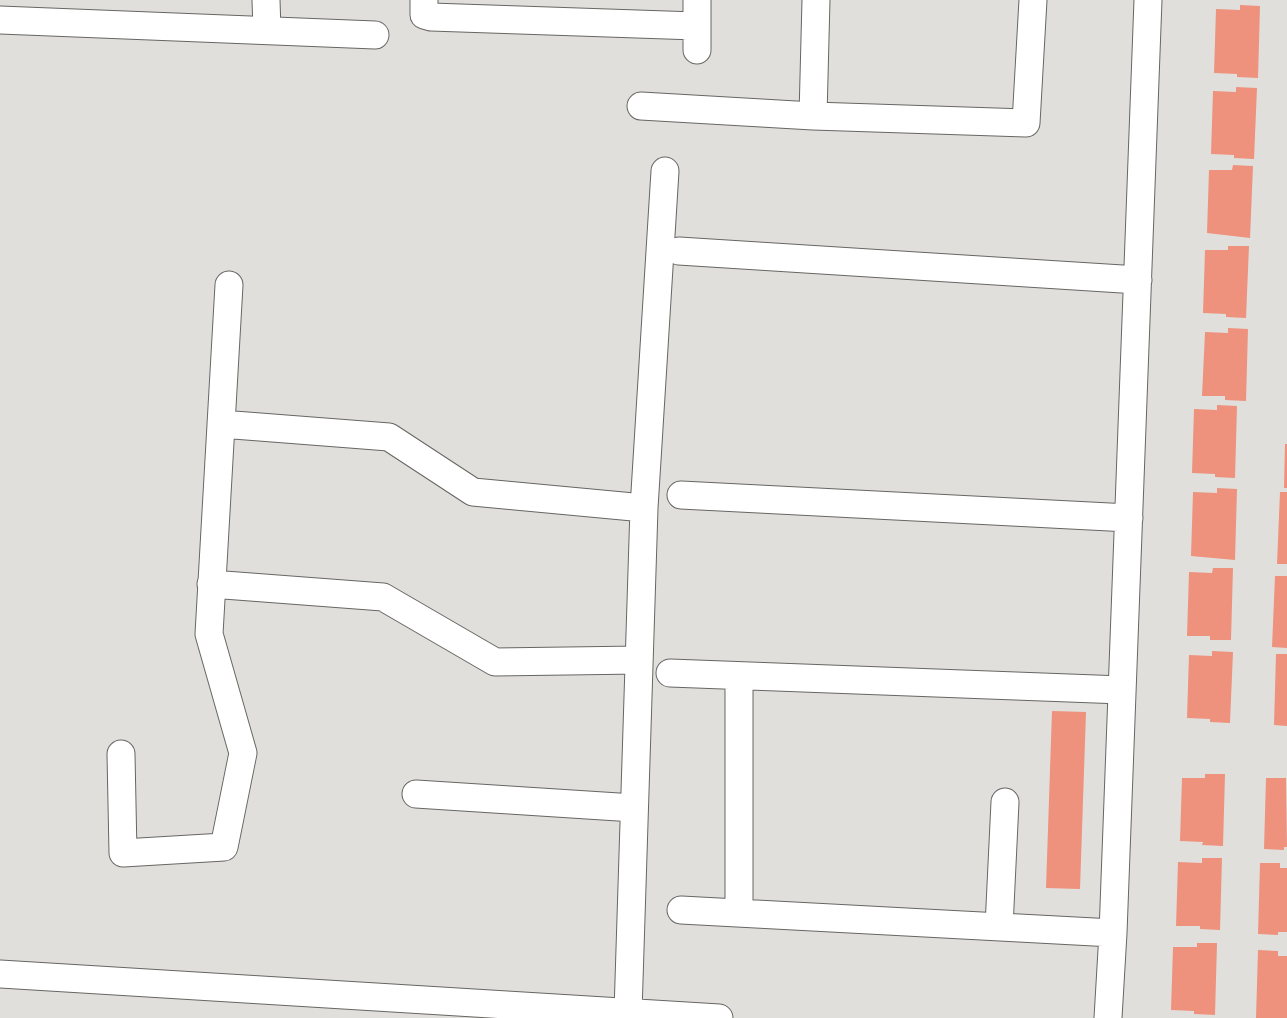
<!DOCTYPE html>
<html>
<head>
<meta charset="utf-8">
<style>
	body { margin:0 }
	canvas { display:block; background:#e0dfdc }
</style>
</head>
<body>
<canvas width="1287" height="1018"></canvas>
<script>
const context = document.querySelector('canvas').getContext('2d');
context.lineJoin = 'round';
function paint(path, color) {
  context.fillStyle = color;
  context.fill(path, 'evenodd');
}
function shape(rows) {
  const path = new Path2D();
  for (const r of rows) {
    path.moveTo(r[0], r[1]);
    for (let i = 2; i < r.length; i += 2) path.lineTo(r[i], r[i + 1]);
  }
  return path;
}
function strokePath(path, color, width, dash) {
  context.strokeStyle = color;
  context.lineWidth = width;
  context.lineCap = dash ? 'butt' : 'round';
  context.setLineDash(dash || []);
  context.stroke(path);
}
const building = shape([
	[1240,5,1260,6,1258,78,1237,77,1237,74,1214,73,1216,9,1240,10],
	[1236,87,1257,88,1254,159,1234,158,1234,155,1211,154,1213,91,1236,92],
	[1233,165,1253,166,1250,238,1207,233,1209,170,1232,170],
	[1228,246,1249,246,1246,318,1226,317,1226,314,1203,313,1205,250,1228,250],
	[1228,328,1248,329,1246,401,1225,400,1225,396,1202,396,1205,332,1228,333],
	[1217,405,1237,406,1235,478,1215,477,1215,474,1192,473,1194,409,1217,410],
	[1285,444,1287,444,1287,488,1284,488],
	[1217,488,1237,489,1235,560,1191,556,1193,492,1217,493],
	[1280,492,1287,492,1287,564,1277,564],
	[1213,568,1233,568,1231,640,1210,640,1210,636,1187,636,1189,572,1212,573],
	[1275,576,1287,576,1287,648,1272,647],
	[1212,651,1233,652,1230,723,1210,722,1210,719,1187,718,1189,655,1212,656],
	[1276,654,1287,654,1287,726,1274,725],
	[1052,711,1086,712,1080,889,1046,888],
	[1205,774,1225,774,1223,846,1202,845,1203,842,1180,841,1182,778,1205,778],
	[1266,778,1286,778,1287,847,1284,847,1284,850,1264,849],
	[1202,858,1222,858,1220,930,1200,929,1200,926,1176,926,1178,862,1202,863],
	[1260,863,1280,863,1280,868,1287,868,1287,932,1278,932,1278,935,1258,934],
	[1197,943,1217,943,1215,1015,1194,1014,1194,1011,1171,1010,1173,947,1197,947],
	[1258,950,1278,951,1278,956,1287,956,1287,1018,1256,1018]
]);
const minor = shape([
	[266,0,267,30],
	[424,0,424,15,431,17,696,26],
	[697,0,697,50],
	[0,20,375,35],
	[641,106,813,116,1026,123,1033,0],
	[813,116,816,0],
	[679,251,1138,280],
	[221,424,389,437,473,492,644,508],
	[681,495,1129,518],
	[211,584,383,597,495,662,639,660],
	[670,673,1122,690],
	[739,676,739,913],
	[121,754,123,853,224,847,243,753,209,634,229,285],
	[416,794,634,808],
	[681,910,1113,933],
	[999,927,1005,802],
	[0,974,719,1018],
	[628,1012,644,508,665,171],
	[1108,1018,1113,933,1148,0]
]);
paint(building, '#ee927d');
strokePath(minor, '#676663', 29);
strokePath(minor, '#fff', 27);
</script>
</body>
</html>
